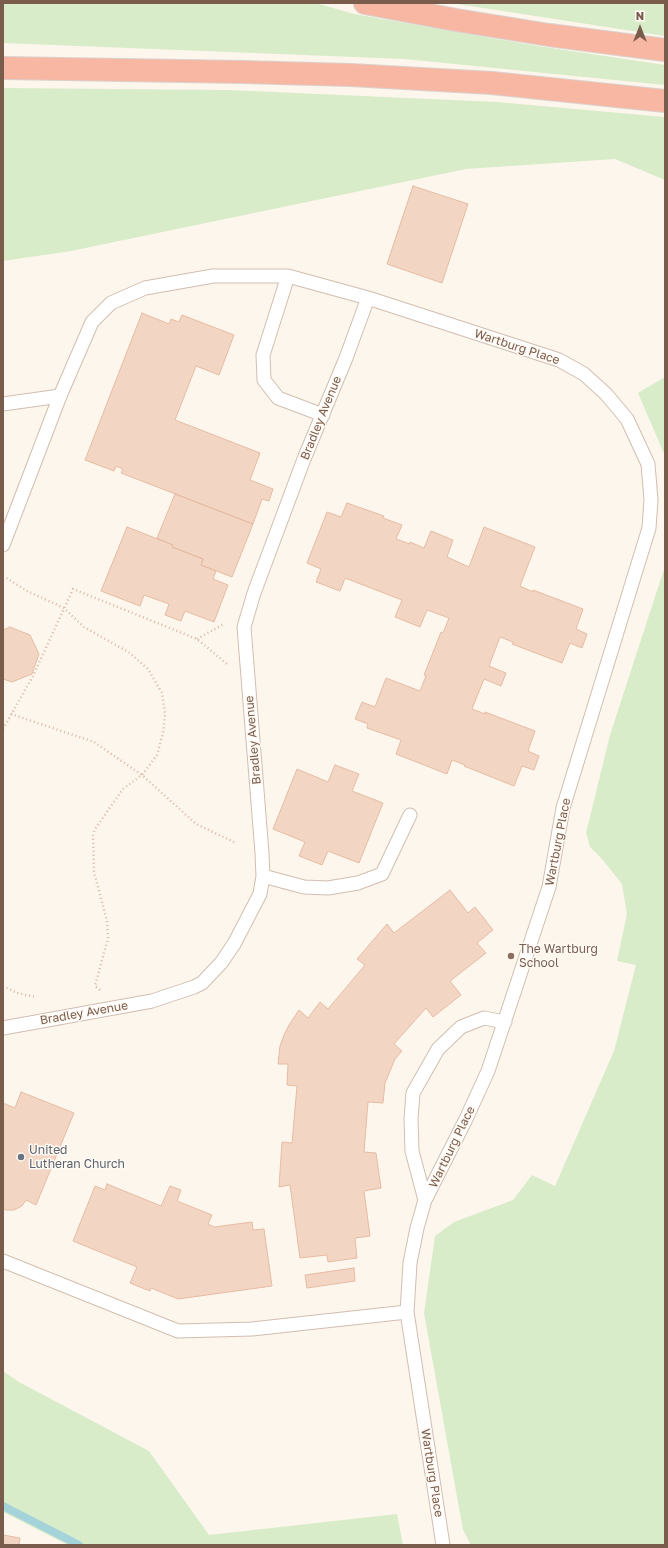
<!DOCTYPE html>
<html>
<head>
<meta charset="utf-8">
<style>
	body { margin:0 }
	#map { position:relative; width:668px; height:1548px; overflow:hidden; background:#fdf6ec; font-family:"Golos Text",sans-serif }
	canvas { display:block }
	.frame { position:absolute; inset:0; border:4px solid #7a5c4d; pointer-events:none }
	.north { position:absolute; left:620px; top:8px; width:40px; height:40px; -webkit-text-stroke:3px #fffaf3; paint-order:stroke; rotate:0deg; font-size:11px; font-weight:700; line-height:16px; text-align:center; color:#7a5c4d }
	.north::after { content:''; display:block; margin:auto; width:14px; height:18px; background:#7a5c4d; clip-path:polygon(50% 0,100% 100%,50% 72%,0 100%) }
</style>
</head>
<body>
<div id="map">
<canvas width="668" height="1548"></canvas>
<div class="frame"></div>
<div class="north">N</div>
</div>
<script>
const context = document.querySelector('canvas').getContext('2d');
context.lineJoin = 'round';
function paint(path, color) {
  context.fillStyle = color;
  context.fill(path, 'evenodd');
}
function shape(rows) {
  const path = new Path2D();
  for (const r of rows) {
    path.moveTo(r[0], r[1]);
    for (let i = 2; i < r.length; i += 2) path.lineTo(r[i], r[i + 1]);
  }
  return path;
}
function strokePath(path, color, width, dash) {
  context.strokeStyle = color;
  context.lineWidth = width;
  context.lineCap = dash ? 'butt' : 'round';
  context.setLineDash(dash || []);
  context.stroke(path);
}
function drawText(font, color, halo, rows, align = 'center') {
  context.font = font + ' "Golos Text",sans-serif';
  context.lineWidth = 3;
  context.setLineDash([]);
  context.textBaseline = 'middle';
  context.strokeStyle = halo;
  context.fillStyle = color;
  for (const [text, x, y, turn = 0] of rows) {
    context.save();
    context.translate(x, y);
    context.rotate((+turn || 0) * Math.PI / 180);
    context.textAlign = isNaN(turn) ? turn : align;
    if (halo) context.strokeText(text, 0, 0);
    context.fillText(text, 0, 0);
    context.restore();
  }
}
const green = shape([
	[3,3,316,3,354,14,538,46,665,65,665,85,404,59,3,43],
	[455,3,665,3,665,36,457,4],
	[3,88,229,90,497,102,665,117,665,180,615,159,466,169,71,251,3,261],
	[665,377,665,456,638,393],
	[665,566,665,1545,471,1545,463,1530,424,1313,435,1236,454,1222,513,1200,532,1175,555,1186,614,1051,636,965,617,961,627,914,622,884,602,859,590,847,586,833,610,735],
	[3,1371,19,1382,149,1451,209,1535,397,1514,403,1545,68,1545,3,1512]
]);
const stream = shape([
	[3,1506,79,1545]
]);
const building = shape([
	[413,186,468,204,442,283,387,264,413,186],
	[142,313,169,324,171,319,179,322,182,315,234,335,219,375,196,366,175,420,260,453,250,480,273,489,269,501,262,499,253,524,121,473,123,469,116,466,114,471,85,460,142,313],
	[175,494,253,524,232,577,201,565,203,559,172,547,173,545,157,538,175,494],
	[347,503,384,516,383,518,402,525,396,539,410,544,410,542,424,548,431,531,453,540,447,557,469,567,484,527,535,547,520,586,533,592,533,590,583,609,576,629,587,634,582,648,570,643,562,663,512,644,513,642,500,637,489,666,506,673,501,686,484,679,472,709,485,714,485,712,535,731,528,751,539,756,534,770,522,766,514,786,464,766,465,765,452,760,447,774,396,754,401,740,367,728,368,724,355,719,362,702,375,707,386,678,420,691,426,676,424,675,441,632,443,633,449,618,427,610,420,627,395,617,402,600,345,578,340,591,316,582,321,569,307,563,327,512,341,517,347,503],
	[127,527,173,545,172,547,203,559,201,565,216,571,213,579,228,585,214,622,185,611,181,621,165,615,169,604,144,595,140,606,101,591,127,527],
	[10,627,30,635,39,654,32,674,12,682,3,679,3,630,10,627],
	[335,765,359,774,352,791,383,803,359,863,328,851,322,865,299,856,305,842,273,829,297,769,328,782,335,765],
	[450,890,468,913,475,907,493,930,477,943,486,953,450,981,461,995,433,1017,426,1008,394,1044,402,1051,395,1059,385,1083,383,1103,368,1102,364,1152,376,1153,381,1188,364,1191,370,1236,355,1238,357,1258,328,1262,327,1255,300,1258,290,1185,279,1187,282,1142,292,1143,297,1086,287,1085,288,1064,278,1064,280,1046,284,1035,289,1025,299,1010,308,1018,320,1002,328,1009,365,965,357,959,387,924,394,933,450,890],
	[21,1092,74,1113,36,1205,26,1200,22,1206,14,1210,6,1210,3,1209,3,1103,15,1108,21,1092],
	[107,1184,161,1206,170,1186,181,1190,177,1201,212,1215,208,1224,214,1227,252,1222,253,1230,264,1229,272,1286,178,1299,151,1288,150,1291,130,1283,137,1267,73,1241,95,1186,105,1190,107,1184],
	[354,1268,355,1281,307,1288,305,1275,354,1268],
	[3,1535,20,1538,19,1545,3,1545,3,1535]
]);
const path = shape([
	[3,576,27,591,64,608,84,627,130,653,148,669,162,693,165,714,163,733,157,755,142,775,123,789,95,829,93,835,94,872,107,921,108,938,95,986,100,990],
	[197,639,224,624],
	[11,714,94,742,142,775,196,824,236,843],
	[3,729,33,676,73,589,197,639,227,664],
	[3,986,17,993,36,997]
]);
const lane = shape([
	[288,276,263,355,264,380,278,398,323,415],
	[3,404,60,396,92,322,111,303,145,288,213,276,288,276,368,298,559,360,584,374,606,394,627,419,648,464,651,500,649,528,563,808,549,887,488,1071,466,1119,425,1200,417,1228,410,1263,407,1312,443,1545],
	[3,545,60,396],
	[263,876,304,887,328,888,358,883,382,874,410,815],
	[3,1028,152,1001,194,987,202,983,221,963,234,944,260,894,263,876,262,853,244,627,254,593,304,459,346,358,368,298],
	[425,1200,412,1151,411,1119,413,1093,438,1049,461,1027,484,1018,505,1022],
	[3,1261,178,1331,252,1329,407,1312]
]);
const highway = shape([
	[365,3,456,20,549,35,665,50],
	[3,68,242,72,351,75,492,83,665,101]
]);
const markers = [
	[511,956,4,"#8d6e63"],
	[21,1157,4,"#6b7280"]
];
const streetNames = [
	["Wartburg Place",517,347,18],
	["Bradley Avenue",321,418,-68],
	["Bradley Avenue",253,740,-95],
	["Wartburg Place",558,842,-79],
	["Bradley Avenue",84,1013,-10],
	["Wartburg Place",452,1147,-64],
	["Wartburg Place",432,1473,81]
];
const educationNames = [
	["The Wartburg",519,949],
	["School",519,963]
];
const worshipNames = [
	["United",29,1150],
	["Lutheran Church",29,1164]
];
paint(green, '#d8ecc9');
strokePath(stream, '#a5d3da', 8);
paint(building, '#f3d5c3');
strokePath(building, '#e6bba3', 1);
strokePath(lane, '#d1beb0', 15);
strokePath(highway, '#dad1cd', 24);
strokePath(path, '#d9b8a5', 2.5, [1, 3]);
strokePath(lane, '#fff', 13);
strokePath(highway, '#f7b7a3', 22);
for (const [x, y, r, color] of markers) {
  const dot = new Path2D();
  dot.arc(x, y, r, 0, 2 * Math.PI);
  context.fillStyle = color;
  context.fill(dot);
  strokePath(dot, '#fffaf3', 1.5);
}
drawText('12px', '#7a5c4d', '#fffaf3', streetNames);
drawText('12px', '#785e54', '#fffaf3', educationNames, 'left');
drawText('12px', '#5b616d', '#fffaf3', worshipNames, 'left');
</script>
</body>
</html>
